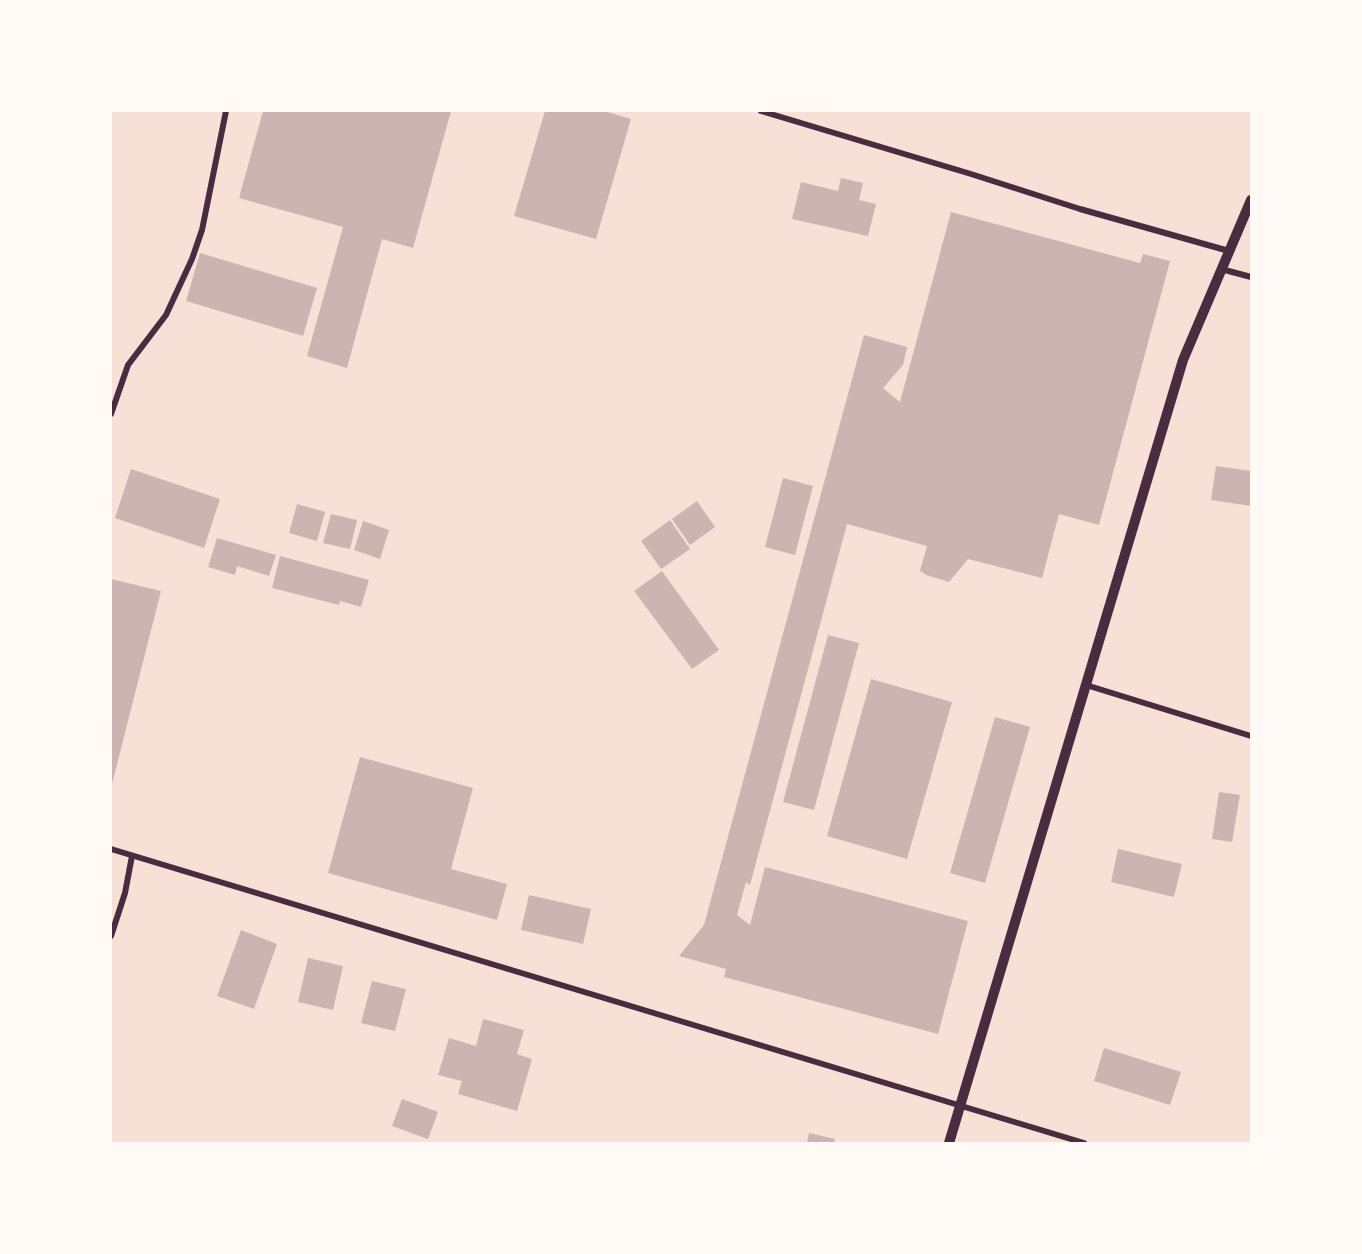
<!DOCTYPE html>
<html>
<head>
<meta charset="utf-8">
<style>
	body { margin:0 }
	#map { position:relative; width:1362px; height:1254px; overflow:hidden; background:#f7e1d7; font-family:Jost,sans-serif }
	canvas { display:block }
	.frame { position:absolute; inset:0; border:112px solid #fffaf5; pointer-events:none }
</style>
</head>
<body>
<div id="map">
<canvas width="1362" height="1254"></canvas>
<div class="frame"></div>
</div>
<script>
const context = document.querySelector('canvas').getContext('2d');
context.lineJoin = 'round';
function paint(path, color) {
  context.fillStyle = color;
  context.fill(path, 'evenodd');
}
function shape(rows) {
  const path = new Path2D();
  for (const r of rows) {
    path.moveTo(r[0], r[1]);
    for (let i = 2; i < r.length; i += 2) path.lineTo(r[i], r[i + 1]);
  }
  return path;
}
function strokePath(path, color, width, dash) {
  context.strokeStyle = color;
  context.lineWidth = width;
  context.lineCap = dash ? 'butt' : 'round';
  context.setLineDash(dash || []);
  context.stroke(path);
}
const building = shape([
	[263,111,451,111,413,248,382,239,347,368,307,356,343,227,239,198],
	[545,111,604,111,631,119,596,239,514,216],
	[841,178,863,183,859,200,876,204,868,236,792,219,801,182,838,191],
	[951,212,1140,263,1143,254,1170,261,1099,525,1059,514,1042,578,968,559,949,582,926,575,920,571,927,546,847,524,750,885,746,882,737,915,750,925,765,867,968,921,938,1034,724,977,726,969,679,956,704,925,864,335,907,347,903,365,883,388,900,402],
	[200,253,317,288,303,336,186,301],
	[1216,466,1251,471,1251,506,1211,500],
	[131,469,220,499,204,548,115,518],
	[783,478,813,486,795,555,765,547],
	[697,501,715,527,690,545,672,519],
	[297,504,325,512,317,541,289,533],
	[331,514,357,520,350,549,323,543],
	[670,520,690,549,661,569,641,541],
	[363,521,389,530,380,559,354,550],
	[217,538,276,555,269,576,237,566,235,575,208,567],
	[280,556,369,580,361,607,340,601,339,605,272,588],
	[662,571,719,650,692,669,634,591],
	[111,579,161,591,112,784,111,784],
	[828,635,859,643,814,810,783,802],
	[871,679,952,702,907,859,827,836],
	[995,717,1030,727,985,883,950,873],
	[360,757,473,788,451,869,507,884,497,920,328,873],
	[1219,792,1240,795,1232,842,1212,839],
	[1118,849,1182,864,1174,897,1111,882],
	[529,895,591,909,583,944,521,930],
	[241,930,277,944,254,1009,217,996],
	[308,958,343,966,333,1010,298,1002],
	[372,981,406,989,395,1031,361,1023],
	[483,1019,524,1030,517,1054,532,1059,517,1111,458,1094,462,1081,438,1075,449,1038,476,1046],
	[1104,1048,1181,1072,1170,1105,1094,1081],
	[402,1099,438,1112,428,1139,392,1126],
	[809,1133,835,1139,834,1143,807,1143]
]);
const minor = shape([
	[761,111,971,174,1080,209,1229,251],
	[1221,269,1251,277],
	[111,414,128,365,166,315,192,259,202,230,226,111],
	[1086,685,1251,736],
	[111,849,1084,1143],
	[111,936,125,893,132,856]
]);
const tertiary = shape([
	[949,1143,1183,360,1251,200]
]);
paint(building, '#ccb4b1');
strokePath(minor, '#4a2c40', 6);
strokePath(tertiary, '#4a2c40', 10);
</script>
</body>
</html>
